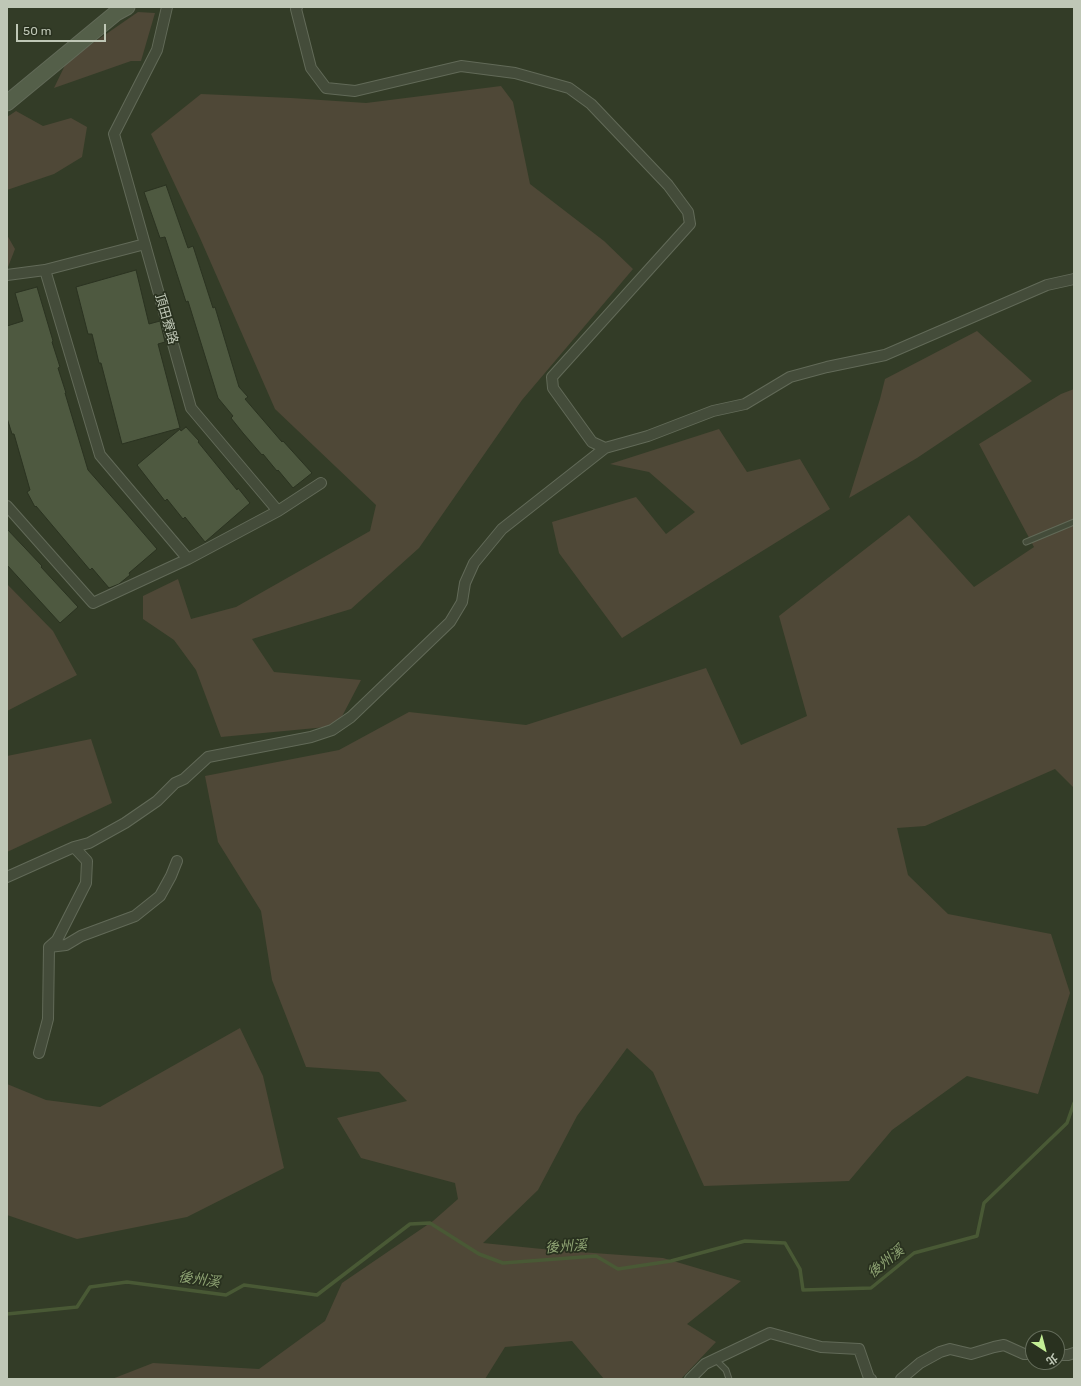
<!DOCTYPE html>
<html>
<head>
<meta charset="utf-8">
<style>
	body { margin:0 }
	#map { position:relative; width:1081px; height:1386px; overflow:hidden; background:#333c27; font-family:Rubik,"Noto Sans TC",sans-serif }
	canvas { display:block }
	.frame { position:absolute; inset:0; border:8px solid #bfc7b6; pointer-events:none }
	.north { position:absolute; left:1025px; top:1330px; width:40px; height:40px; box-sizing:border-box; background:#29311f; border:1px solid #656d5b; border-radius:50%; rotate:144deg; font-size:11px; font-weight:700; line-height:16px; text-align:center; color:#bfc7b6 }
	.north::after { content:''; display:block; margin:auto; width:14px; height:18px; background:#c3ee95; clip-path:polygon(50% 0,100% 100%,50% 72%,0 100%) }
	.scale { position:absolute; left:16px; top:24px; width:90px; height:18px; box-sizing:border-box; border:2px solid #bfc7b6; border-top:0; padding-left:5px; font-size:12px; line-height:14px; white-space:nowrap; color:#bfc7b6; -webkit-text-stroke:3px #29311f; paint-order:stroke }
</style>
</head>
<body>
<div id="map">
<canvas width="1081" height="1386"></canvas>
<div class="frame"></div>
<div class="north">北</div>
<div class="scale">50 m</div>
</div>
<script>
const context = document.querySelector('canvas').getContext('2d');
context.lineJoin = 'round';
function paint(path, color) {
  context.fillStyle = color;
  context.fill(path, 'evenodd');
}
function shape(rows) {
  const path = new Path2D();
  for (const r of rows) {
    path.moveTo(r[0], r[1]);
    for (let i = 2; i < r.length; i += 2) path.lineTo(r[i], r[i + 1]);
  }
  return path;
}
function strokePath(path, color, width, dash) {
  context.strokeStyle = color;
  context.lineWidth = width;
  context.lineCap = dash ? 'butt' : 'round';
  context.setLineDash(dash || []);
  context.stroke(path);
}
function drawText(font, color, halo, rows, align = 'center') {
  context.font = font + ' Rubik,"Noto Sans TC",sans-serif';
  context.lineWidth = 3.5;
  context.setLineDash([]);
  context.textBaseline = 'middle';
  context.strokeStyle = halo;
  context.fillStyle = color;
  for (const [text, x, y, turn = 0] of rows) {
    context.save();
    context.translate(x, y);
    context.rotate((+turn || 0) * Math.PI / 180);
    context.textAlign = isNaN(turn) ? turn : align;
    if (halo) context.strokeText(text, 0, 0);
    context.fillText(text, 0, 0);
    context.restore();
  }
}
const green = shape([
	[138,12,155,13,141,61,131,61,54,88,67,61],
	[501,86,513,102,530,184,604,241,633,269,522,400,419,548,351,609,252,639,274,672,361,680,337,726,221,737,196,670,174,640,143,619,143,596,178,579,191,619,236,607,370,531,376,505,275,409,200,238,151,134,201,94,291,98,366,103],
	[16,111,43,126,71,118,87,127,82,157,54,174,7,190,7,117],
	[7,235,15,249,8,267,7,266],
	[977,331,1032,381,917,458,849,498,880,399,885,379],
	[1074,389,1074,788,1055,769,925,826,897,828,908,875,948,914,1051,934,1070,993,1038,1094,967,1076,892,1130,849,1181,704,1186,653,1072,627,1048,577,1116,538,1190,483,1243,552,1250,663,1258,741,1281,687,1324,716,1342,681,1379,604,1379,572,1341,505,1347,485,1379,112,1379,153,1363,259,1369,325,1321,342,1283,433,1221,458,1199,455,1183,361,1158,337,1118,407,1101,379,1072,306,1067,272,980,261,911,218,842,205,776,339,750,409,712,526,725,706,668,741,745,807,716,779,616,909,515,974,587,1034,547,979,444,1061,394],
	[719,429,747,472,800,459,830,509,622,638,559,553,552,522,636,497,666,534,695,512,649,472,610,464],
	[7,584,53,631,77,675,7,711],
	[91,739,112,803,7,852,7,756],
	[240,1028,263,1076,284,1168,187,1217,77,1239,7,1215,7,1084,46,1100,100,1107]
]);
const stream = shape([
	[7,1314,77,1307,90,1287,127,1282,226,1295,244,1285,317,1295,410,1224,430,1223,479,1254,503,1263,596,1256,618,1269,671,1261,745,1241,785,1243,800,1269,803,1290,871,1288,914,1253,977,1236,984,1203,1067,1123,1074,1103]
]);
const building = shape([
	[166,185,188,248,193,246,213,308,215,307,239,387,248,397,245,399,282,442,283,441,312,473,293,488,278,470,277,471,263,454,262,455,243,433,231,418,233,416,218,398,188,301,186,302,165,237,160,238,144,192,166,185],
	[136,270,149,324,160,321,165,342,158,344,180,428,122,444,101,363,99,363,92,334,88,334,76,287,136,270],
	[37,287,53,341,52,342,60,367,58,368,66,393,65,393,88,470,126,513,157,549,129,573,130,575,119,584,109,588,92,568,90,570,36,506,35,507,27,492,30,490,14,434,12,434,7,418,7,326,23,321,15,293,37,287],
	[186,427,199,441,198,442,237,490,238,488,250,503,205,542,185,517,183,519,167,499,165,501,137,465,180,429,181,431,186,427],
	[7,529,42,566,41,567,78,607,60,623,7,565,7,529]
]);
const lane = shape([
	[1026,542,1074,522],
	[716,1360,726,1370,729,1379]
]);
const street = shape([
	[297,7,296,9,311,68,326,88,355,91,461,66,515,73,569,88,591,104,668,185,688,212,690,224,552,377,553,388,592,442,605,448,648,436,713,411,745,404,790,377,827,367,885,355,1047,285,1074,279],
	[45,270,100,455,188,559],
	[7,275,45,270,145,244],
	[7,506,93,603,188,559,278,511,191,408,114,134,157,50,167,7],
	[278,511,321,483],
	[7,877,74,847],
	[49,947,66,945,81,936,135,916,160,896,171,876,177,861],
	[39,1053,48,1019,49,947,57,940,86,883,87,861,74,847,89,843,125,823,157,801,175,783,184,779,208,757,311,737,332,730,351,717,450,622,462,602,465,583,474,563,502,529,605,448],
	[1057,1355,1068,1355,1074,1353],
	[690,1379,705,1364,770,1333,821,1347,859,1349,869,1378,871,1379],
	[901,1379,920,1363,940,1352,950,1349,971,1354,994,1347,1004,1345,1024,1354,1033,1354]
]);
const secondary = shape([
	[7,103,116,13,127,7]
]);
const streetNames = [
	["頂田寮路",166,319,74]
];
const waterNames = [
	["後州溪",566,1247,-4],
	["後州溪",886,1262,-39],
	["後州溪",199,1280,8]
];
paint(green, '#4f4837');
strokePath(stream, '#495935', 3.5);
paint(building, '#4e5940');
strokePath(building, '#2b3321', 1);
strokePath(lane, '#626a58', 7);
strokePath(street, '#626a58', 12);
strokePath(secondary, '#626a58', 17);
strokePath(lane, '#444c3a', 5);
strokePath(street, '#444c3a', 10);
strokePath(secondary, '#545f49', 15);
drawText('13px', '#bfc7b6', '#29311f', streetNames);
drawText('italic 14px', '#8ea373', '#29311f', waterNames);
</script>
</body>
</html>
